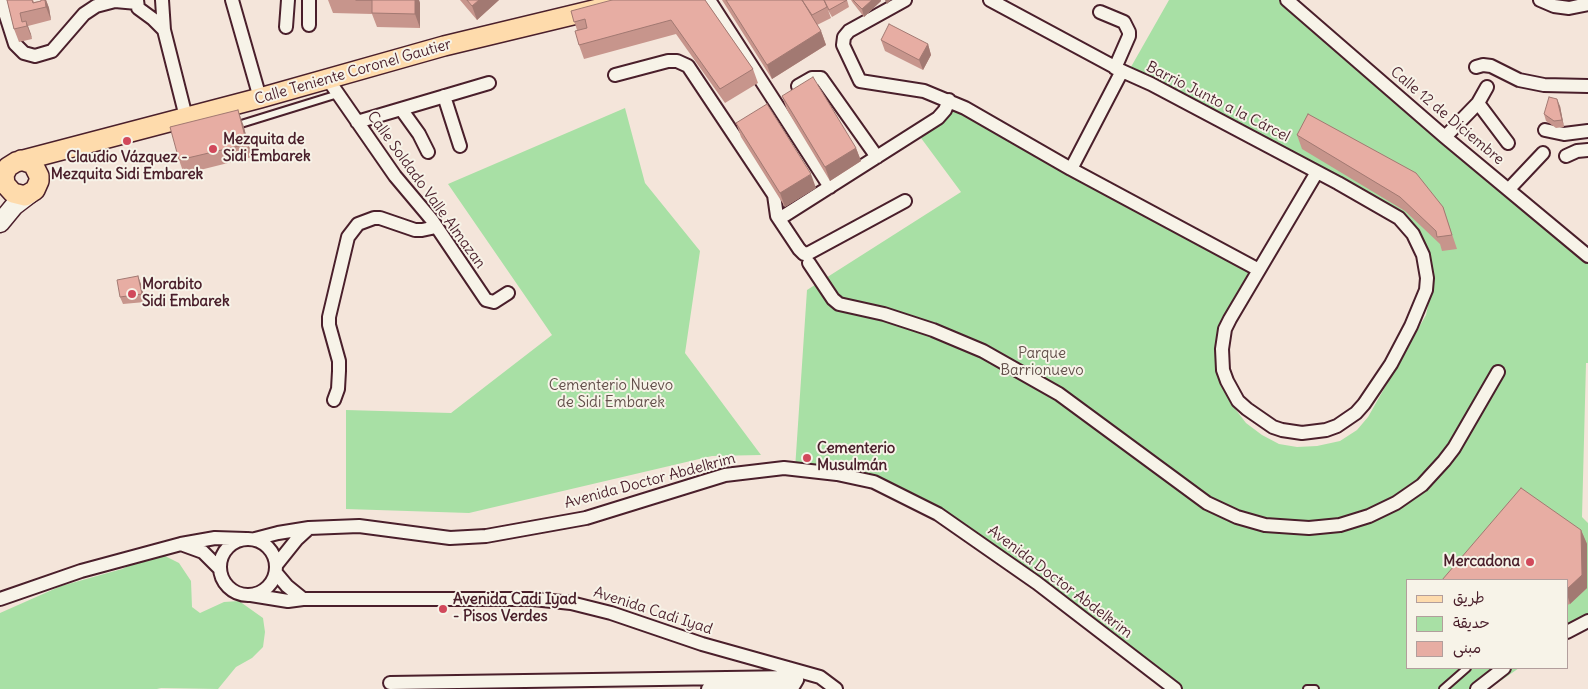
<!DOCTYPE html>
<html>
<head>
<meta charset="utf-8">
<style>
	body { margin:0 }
	#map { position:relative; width:1588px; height:689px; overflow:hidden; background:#f4e5da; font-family:Delius,"Playpen Sans Arabic",sans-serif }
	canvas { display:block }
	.legend { position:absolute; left:1406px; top:579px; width:162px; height:90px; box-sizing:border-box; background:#f7f3e8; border:1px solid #b29e9c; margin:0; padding:6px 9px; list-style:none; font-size:15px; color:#4a1f2b }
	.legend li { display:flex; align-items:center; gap:10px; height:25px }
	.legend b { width:25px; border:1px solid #b29e9c }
</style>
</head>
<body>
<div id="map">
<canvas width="1588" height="689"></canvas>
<ul class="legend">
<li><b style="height:6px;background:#fedbac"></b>طريق</li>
<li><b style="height:14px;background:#a8e0a5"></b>حديقة</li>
<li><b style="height:14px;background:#e7ada3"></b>مبنى</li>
</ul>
</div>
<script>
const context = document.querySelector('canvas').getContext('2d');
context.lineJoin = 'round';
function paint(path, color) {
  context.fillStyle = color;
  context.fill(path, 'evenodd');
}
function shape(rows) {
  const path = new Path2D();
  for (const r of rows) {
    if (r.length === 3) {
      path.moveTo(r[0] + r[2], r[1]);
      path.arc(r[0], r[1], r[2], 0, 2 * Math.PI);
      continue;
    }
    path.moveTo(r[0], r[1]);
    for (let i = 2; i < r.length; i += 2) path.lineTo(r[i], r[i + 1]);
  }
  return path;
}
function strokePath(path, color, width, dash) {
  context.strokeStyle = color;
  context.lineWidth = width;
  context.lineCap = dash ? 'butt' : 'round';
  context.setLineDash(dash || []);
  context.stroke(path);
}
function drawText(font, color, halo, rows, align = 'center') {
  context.font = font + ' Delius,sans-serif';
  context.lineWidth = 4;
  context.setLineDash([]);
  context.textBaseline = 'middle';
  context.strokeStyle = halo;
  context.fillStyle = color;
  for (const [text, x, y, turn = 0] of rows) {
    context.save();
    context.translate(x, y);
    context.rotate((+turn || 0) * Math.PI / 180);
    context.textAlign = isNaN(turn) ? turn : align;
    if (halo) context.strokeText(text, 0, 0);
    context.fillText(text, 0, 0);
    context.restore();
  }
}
const green = shape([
	[1169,0,1288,0,1588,252,1588,363,1586,363,1582,517,1588,523,1588,629,1567,639,1567,580,1407,580,1407,668,1519,668,1489,689,1174,689,919,500,795,469,807,290,961,192,921,138,939,125,944,113,947,102,1260,275,1230,336,1223,358,1227,392,1236,410,1246,423,1262,435,1279,444,1297,447,1317,446,1340,441,1357,430,1368,417,1426,315,1432,286,1414,231,1136,80,1123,81],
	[625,108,645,183,700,251,685,353,761,455,712,456,469,513,346,509,346,410,451,413,552,335,448,184],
	[165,556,179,563,191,581,192,607,200,613,224,602,239,601,263,618,265,632,263,647,252,658,236,667,218,689,161,688,157,689,0,689,0,613,61,586,122,569,147,557]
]);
const lane = shape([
	[241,124,338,94],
	[1307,689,1315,689],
	[1443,689,1467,668]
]);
const street = shape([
	[1,0,15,44,24,53,35,56,52,51,84,14,96,6,115,1,137,3],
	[137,0,138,8,153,19,164,30],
	[162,0,164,30,186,117],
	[232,0,260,98],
	[309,0,309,25],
	[709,0,830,187],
	[905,0,849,31,844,37,843,45,860,81,924,91,965,108,1071,169,1259,270],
	[990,0,1122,71,1151,84,1338,183,1399,218,1413,234,1423,255,1427,278,1426,290,1411,326,1391,364,1364,404,1356,413,1337,426,1326,430,1302,433,1282,430,1273,427,1247,409,1238,401,1227,381,1223,370,1222,349,1225,329,1230,319,1317,172],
	[1287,0,1445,137,1588,256],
	[1540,0,1554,6,1569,8,1588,4],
	[1100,12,1124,22,1129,32,1129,36,1115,68],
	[286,27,288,0],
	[1476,67,1483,65,1491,66,1519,80,1544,85,1588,86],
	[615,75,668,61,677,61,688,66,774,195,777,216,799,249,804,254,809,253,905,201],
	[327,78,395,176,432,220,486,300,494,302,508,293],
	[798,86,812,78,821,78,877,157],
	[444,96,460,146],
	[1478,103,1508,143],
	[401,109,419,134,428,152],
	[357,122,489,83],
	[1545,130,1564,134,1588,131],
	[1445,137,1478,103,1487,87],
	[1566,156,1577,151,1588,150],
	[1071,169,1122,71],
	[1509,189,1543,153],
	[779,219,938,118,945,110,949,100],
	[809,263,833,299,839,304,884,314,933,330,983,351,1059,394,1207,503,1237,517,1265,525,1309,528,1340,525,1369,516,1396,503,1422,485,1444,461,1454,448,1498,372],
	[334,400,338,389,339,371,339,361,329,325,329,317,348,237,358,224,374,218,380,218,415,230,422,230,436,227],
	[248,567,28],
	[255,539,278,533,309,528,359,526,450,538,486,536,586,518,725,475,784,468,837,474,874,482,938,514,1037,583,1175,689],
	[181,544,203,552,220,569],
	[277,564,297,539,309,528],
	[276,573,287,586,303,599],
	[251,595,288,601,303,599,533,599,571,603,611,613,702,644,820,677,836,689],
	[0,599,81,571,181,544,215,538,246,539],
	[1567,632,1588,621],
	[390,683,794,677,797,680,794,685,708,689],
	[1477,689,1504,668]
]);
const secondary = shape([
	[0,223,14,206,31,193]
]);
const primary = shape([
	[21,160,33,164,39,176,39,181,35,190,25,196,13,193,5,184,4,175,8,167,16,162,260,98,444,46,635,0]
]);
const wall = shape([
	[7,0,33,0,34,2,41,1,41,0,46,0,49,8,51,20,28,26,32,39,19,42,14,29],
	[328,0,419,0,420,3,420,28,377,27,372,14,333,13],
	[460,0,499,0,477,20],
	[705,0,753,69,758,83,725,103,676,34,584,59,579,45,577,30,571,11],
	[722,0,847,0,849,7,832,17,828,10,831,18,817,25,821,31,826,45,772,79],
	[851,0,881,0,881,1,864,17,853,3],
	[881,40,928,44,931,55,923,70,885,51],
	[782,96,856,148,861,161,830,181,787,110],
	[1560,106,1564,127,1556,128,1546,121,1544,114],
	[736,123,816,188,785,207,741,137],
	[243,124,252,157,184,174,179,160],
	[1297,135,1443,207,1457,249,1442,251,1440,244,1405,211,1302,149],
	[141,284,145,302,123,304,120,297],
	[1581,530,1587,544,1587,588,1570,604,1567,605,1567,580]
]);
const shadedWall = shape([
	[45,0,46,0,49,8,51,20,46,7],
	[415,0,419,0,420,3,420,28,415,14],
	[479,0,499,0,477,20,472,6],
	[872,0,881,0,881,1,864,17,862,9],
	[885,0,891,0,887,4],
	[26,21,31,34,32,39,27,26],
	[821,31,826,45,772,79,767,65],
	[928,44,931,55,923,70,919,60],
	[1557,99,1560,106,1564,127,1562,120],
	[238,110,243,124,252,157,247,144],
	[856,148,861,161,830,181,825,167],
	[811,174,816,188,785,207,780,193],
	[138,276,141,284,145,302,142,294],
	[1581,530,1587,544,1587,588,1570,604,1567,594,1567,589]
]);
const building = shape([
	[7,0,32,0,33,3,41,1,41,0,45,0,46,7,20,13,22,22,26,21,27,26,14,29,7,0],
	[356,0,415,0,415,14,372,13,372,0,356,0],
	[467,0,479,0,472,6,467,0],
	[612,0,705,0,753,69,720,89,671,20,579,45,575,31,587,28,585,19,574,22,571,11,612,0],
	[726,0,802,0,821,31,767,65,726,0],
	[802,0,824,0,827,7,812,15,802,0],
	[824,0,847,0,829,10,824,0],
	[853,0,872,0,862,9,853,0],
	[889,24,928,44,919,60,881,40,889,24],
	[813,77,856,148,825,167,782,96,813,77],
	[1549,97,1557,99,1562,120,1554,121,1544,114,1549,97],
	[767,104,811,174,780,193,736,123,767,104],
	[238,110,247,144,179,160,170,127,238,110],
	[1308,114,1416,173,1443,207,1452,235,1437,237,1436,231,1400,197,1297,135,1308,114],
	[138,276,142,294,120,297,117,280,138,276],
	[1521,488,1581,530,1582,575,1567,589,1567,580,1442,580,1521,488]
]);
const markers = [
	[127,141,5,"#d1495b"],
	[213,149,5,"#d1495b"],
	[132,294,5,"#d1495b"],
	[807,458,5,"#d1495b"],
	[1530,562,5,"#d1495b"],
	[443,609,5,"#d1495b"]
];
const streetNames = [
	["Calle Teniente Coronel Gautier",353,72,-16],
	["Barrio Junto a la Cárcel",1218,102,27],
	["Calle 12 de Diciembre",1447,116,40],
	["Calle Soldado Valle Almazan",426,190,54],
	["Avenida Doctor Abdelkrim",650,481,-15],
	["Avenida Doctor Abdelkrim",1060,582,37],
	["Avenida Cadi Iyad",653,611,18]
];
const poiNames = [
	["Mezquita de",223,140],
	["Sidi Embarek",223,157],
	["Claudio Vázquez -",127,158,"center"],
	["Mezquita Sidi Embarek",127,175,"center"],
	["Morabito",142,285],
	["Sidi Embarek",142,302],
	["Cementerio",817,449],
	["Musulmán",817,466],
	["Mercadona",1520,562,"right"],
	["Avenida Cadi Iyad",453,600],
	["- Pisos Verdes",453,617]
];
const parkNames = [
	["Parque",1042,354],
	["Barrionuevo",1042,371],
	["Cementerio Nuevo",611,386],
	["de Sidi Embarek",611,403]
];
paint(green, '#a8e0a5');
strokePath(lane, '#4a1f2b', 10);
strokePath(street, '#4a1f2b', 16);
strokePath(secondary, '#4a1f2b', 21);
strokePath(primary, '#4a1f2b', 22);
strokePath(lane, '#f7f3e8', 6);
strokePath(street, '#f7f3e8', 12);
strokePath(secondary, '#f7f3e8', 18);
strokePath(primary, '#fedbac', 19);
paint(wall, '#c7958c');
paint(shadedWall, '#a27972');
paint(building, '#e7ada3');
strokePath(building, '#a27972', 1);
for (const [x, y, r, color] of markers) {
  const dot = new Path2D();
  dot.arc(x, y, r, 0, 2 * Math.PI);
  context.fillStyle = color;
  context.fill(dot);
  strokePath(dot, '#f7f3e8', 2);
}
drawText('15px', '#4a1f2b', '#f7f3e8', streetNames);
drawText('bold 15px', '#4a1f2b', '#f7f3e8', poiNames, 'left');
drawText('15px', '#624f4a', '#f7f3e8', parkNames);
</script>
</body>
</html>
